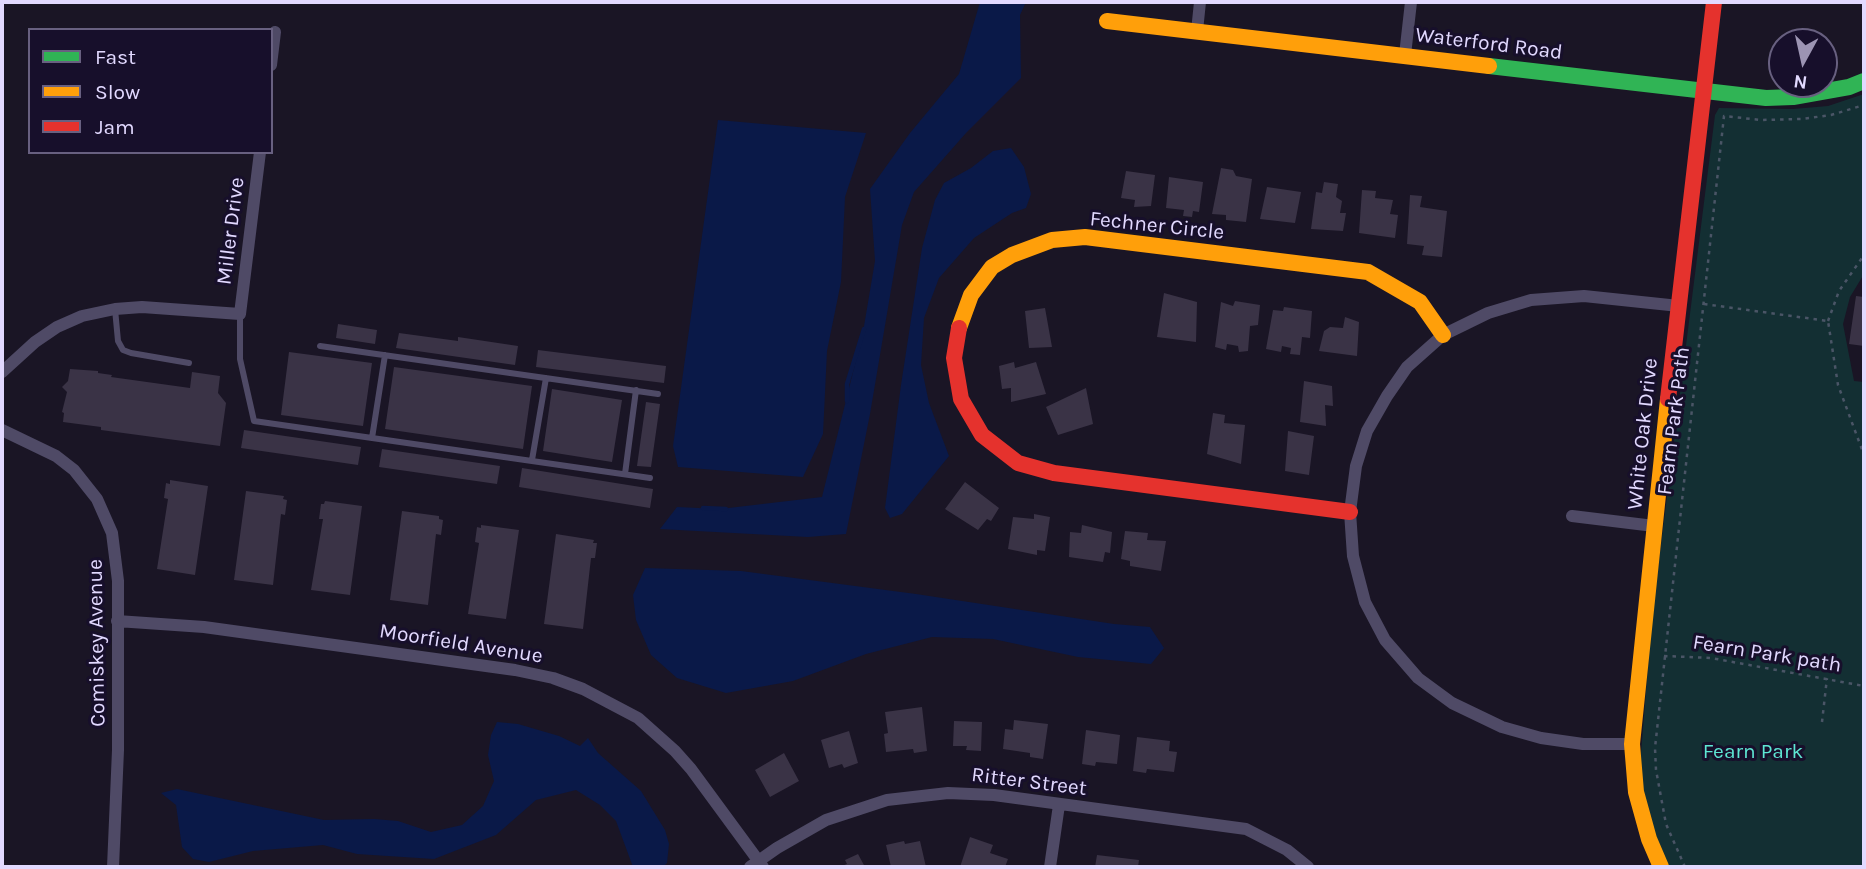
<!DOCTYPE html>
<html>
<head>
<meta charset="utf-8">
<style>
	body { margin:0 }
	#map { position:relative; width:1866px; height:869px; overflow:hidden; background:#1a1525; font-family:Karla,sans-serif }
	canvas { display:block }
	.frame { position:absolute; inset:0; border:4px solid #e2d9ff; pointer-events:none }
	.legend { position:absolute; left:28px; top:28px; width:245px; height:126px; box-sizing:border-box; background:#170f2b; border:2px solid #686080; margin:0; padding:9px 12px; list-style:none; font-size:21px; color:#e2d9ff }
	.legend li { display:flex; align-items:center; gap:14px; height:35px }
	.legend b { width:35px; border:2px solid #686080 }
	.north { position:absolute; left:1768px; top:28px; width:70px; height:70px; box-sizing:border-box; background:#170f2b; border:2px solid #686080; border-radius:50%; rotate:188deg; font-size:19px; font-weight:700; line-height:28px; text-align:center; color:#e2d9ff }
	.north::after { content:''; display:block; margin:auto; width:24px; height:32px; background:#9c94b3; clip-path:polygon(50% 0,100% 100%,50% 72%,0 100%) }
</style>
</head>
<body>
<div id="map">
<canvas width="1866" height="869"></canvas>
<div class="frame"></div>
<ul class="legend">
<li><b style="height:9px;background:#30b455"></b>Fast</li>
<li><b style="height:9px;background:#ff9f0a"></b>Slow</li>
<li><b style="height:9px;background:#e5322d"></b>Jam</li>
</ul>
<div class="north">N</div>
</div>
<script>
const context = document.querySelector('canvas').getContext('2d');
context.lineJoin = 'round';
function paint(path, color) {
  context.fillStyle = color;
  context.fill(path, 'evenodd');
}
function shape(rows) {
  const path = new Path2D();
  for (const r of rows) {
    path.moveTo(r[0], r[1]);
    for (let i = 2; i < r.length; i += 2) path.lineTo(r[i], r[i + 1]);
  }
  return path;
}
function strokePath(path, color, width, dash) {
  context.strokeStyle = color;
  context.lineWidth = width;
  context.lineCap = dash ? 'butt' : 'round';
  context.setLineDash(dash || []);
  context.stroke(path);
}
function drawText(font, color, halo, rows, align = 'center') {
  context.font = font + ' Karla,sans-serif';
  context.lineWidth = 6;
  context.setLineDash([]);
  context.textBaseline = 'middle';
  context.strokeStyle = halo;
  context.fillStyle = color;
  for (const [text, x, y, turn = 0] of rows) {
    context.save();
    context.translate(x, y);
    context.rotate((+turn || 0) * Math.PI / 180);
    context.textAlign = isNaN(turn) ? turn : align;
    if (halo) context.strokeText(text, 0, 0);
    context.fillText(text, 0, 0);
    context.restore();
  }
}
const green = shape([
	[1864,94,1864,274,1850,297,1843,324,1854,381,1864,382,1864,867,1666,867,1646,814,1640,766,1652,616,1715,115,1719,108,1793,109,1828,106]
]);
const water = shape([
	[980,2,1026,2,1020,15,1021,78,966,133,914,192,902,225,870,414,846,534,808,537,660,529,677,507,720,509,822,497,863,332,875,261,870,189,910,133,959,74],
	[718,120,866,133,845,197,841,282,827,351,823,434,803,477,678,467,673,446],
	[1011,148,1024,167,1031,194,1026,208,1012,213,974,238,939,278,924,318,921,365,929,403,949,456,902,514,890,518,885,508,901,385,922,248,935,200,944,183,971,168,993,151],
	[645,568,741,571,916,594,1114,624,1150,627,1164,648,1151,664,1078,657,993,639,932,637,866,654,793,681,726,693,677,678,651,655,636,620,633,595],
	[497,722,518,724,559,736,580,746,588,738,598,753,641,791,665,830,669,844,667,863,663,867,633,867,616,821,600,805,576,790,536,800,496,835,434,859,357,854,323,845,253,851,209,862,193,859,182,847,176,805,161,793,177,789,324,820,374,819,398,821,431,832,462,825,483,806,494,781,488,755,491,735]
]);
const stream = shape([
	[847,401,847,384,864,329],
	[703,508,726,509]
]);
const building = shape([
	[1221,168,1233,170,1236,176,1252,179,1246,222,1226,220,1226,215,1212,214],
	[1126,171,1155,175,1151,206,1134,207,1135,200,1121,198],
	[1169,177,1203,182,1199,212,1193,211,1192,217,1183,216,1184,210,1166,208],
	[1324,182,1338,184,1336,197,1342,201,1340,213,1346,213,1343,231,1311,229,1316,192,1322,193],
	[1267,187,1301,192,1295,223,1260,219],
	[1362,190,1376,191,1375,198,1393,200,1390,214,1398,215,1395,238,1359,233],
	[1410,195,1422,196,1420,207,1447,211,1442,257,1422,255,1424,246,1407,244],
	[1164,293,1197,302,1196,342,1157,337],
	[1856,296,1864,297,1864,346,1849,344],
	[1235,301,1260,305,1258,325,1250,326,1248,351,1239,352,1238,346,1227,344,1226,350,1215,347,1221,302,1233,306],
	[1284,307,1312,311,1310,338,1302,337,1300,355,1290,354,1291,348,1282,346,1281,352,1266,349,1273,310,1283,311],
	[1045,308,1052,347,1029,348,1025,311],
	[1345,317,1359,322,1357,356,1319,351,1324,331,1330,327,1343,328],
	[338,324,377,330,375,344,336,338],
	[399,333,458,341,458,337,518,346,515,365,396,348],
	[538,350,666,366,664,383,536,367],
	[289,352,372,363,363,426,281,415],
	[1014,362,1015,368,1036,362,1046,394,1011,402,1011,388,1002,389,999,366],
	[394,367,532,386,523,449,385,429],
	[70,369,98,371,98,373,112,375,111,377,190,388,192,372,220,376,218,393,226,403,220,446,101,430,101,427,63,422,64,413,62,412,67,392,62,387,68,381],
	[1304,381,1332,386,1333,406,1325,405,1326,426,1300,422],
	[1086,388,1093,424,1058,435,1046,407],
	[552,389,622,400,612,462,543,451],
	[646,402,660,404,651,467,637,466],
	[1213,413,1225,415,1224,423,1245,425,1241,464,1207,454],
	[244,430,361,447,358,465,241,448],
	[1288,431,1314,436,1309,475,1285,471],
	[382,449,500,466,497,484,379,467],
	[522,468,653,489,650,508,519,487],
	[170,480,208,486,195,575,157,569,168,499,164,498,166,483,170,484],
	[965,482,999,508,991,521,987,519,978,530,945,509],
	[246,491,284,496,283,499,287,500,285,515,281,514,273,585,234,580],
	[325,501,362,506,350,595,311,590,323,519,319,519,321,504,324,504],
	[402,511,439,516,439,519,443,520,441,535,436,534,428,605,390,600],
	[1034,514,1050,517,1045,551,1037,550,1037,555,1008,549,1013,517,1034,519],
	[481,525,519,530,506,619,468,614,479,543,475,542,477,527,481,528],
	[1082,525,1112,532,1110,553,1105,552,1103,562,1069,557,1070,532,1081,533],
	[1125,531,1148,533,1147,540,1166,541,1161,571,1130,566,1130,561,1121,559],
	[556,534,594,540,593,543,597,543,595,558,591,558,583,629,544,624],
	[922,707,927,751,914,753,913,749,886,752,884,734,888,733,885,712],
	[1014,720,1048,724,1043,759,1030,757,1030,753,1003,749,1005,729,1013,730],
	[954,721,982,722,981,751,966,750,967,746,953,746],
	[1086,730,1120,735,1117,764,1096,762,1095,766,1082,764],
	[849,731,858,763,844,768,842,764,829,768,821,740],
	[1137,737,1170,741,1169,751,1177,752,1174,772,1147,769,1146,773,1133,771],
	[784,753,799,781,770,797,755,770],
	[970,837,993,845,990,853,1008,859,1005,867,960,867],
	[904,841,905,844,920,841,926,867,891,867,886,845],
	[858,854,865,867,839,867,847,864,845,860],
	[1097,855,1139,860,1138,867,1095,867]
]);
const path = shape([
	[1704,304,1828,321,1838,385,1864,455],
	[1828,321,1839,291,1864,255],
	[1664,656,1711,658,1864,686],
	[1822,722,1827,678],
	[1685,867,1666,824,1656,770,1655,748,1724,116,1761,120,1802,119,1831,115,1864,105]
]);
const lane = shape([
	[115,309,118,341,123,350,131,353,189,363],
	[240,314,240,359,254,421,650,478],
	[320,346,658,394],
	[372,438,385,355],
	[532,460,546,378],
	[625,474,636,390]
]);
const street = shape([
	[1197,31,1200,2],
	[1405,55,1411,2],
	[271,65,275,32],
	[2,372,35,342,57,327,82,316,115,309,142,307,240,314,260,152],
	[2,430,56,456,74,470,97,499,112,533,118,581,118,750,113,867],
	[1572,516,1654,526],
	[117,621,204,627,515,670,553,678,583,689,638,718,675,751,691,769,763,867],
	[1632,744,1583,744,1541,738,1502,727,1452,703,1418,678,1385,640,1365,602,1353,556,1350,512,1356,466,1367,431,1387,396,1407,367,1443,335,1488,313,1531,300,1584,296,1679,306],
	[750,867,777,848,826,820,887,800,948,793,994,795,1246,829,1287,850,1308,867],
	[1050,867,1059,805]
]);
const fast = shape([
	[1489,66,1766,98,1793,97,1849,87,1864,81]
]);
const slow = shape([
	[1107,21,1489,66],
	[959,328,971,295,992,267,1012,255,1052,240,1085,237,1368,272,1420,302,1443,335],
	[1661,867,1649,839,1636,792,1632,744,1668,399]
]);
const jam = shape([
	[959,328,954,358,961,399,982,435,1018,463,1054,473,1350,512],
	[1668,399,1714,2]
]);
const streetNames = [
	["Waterford Road",1489,44,7],
	["Fechner Circle",1157,226,6],
	["Miller Drive",231,231,-83],
	["Fearn Park Path",1674,421,-83],
	["White Oak Drive",1643,434,-84],
	["Comiskey Avenue",97,643,-91],
	["Moorfield Avenue",461,644,9],
	["Fearn Park path",1767,654,9],
	["Ritter Street",1029,782,7]
];
const parkNames = [
	["Fearn Park",1753,752]
];
paint(green, '#132f33');
paint(water, '#0a1948');
strokePath(stream, '#0a1948', 4.5);
paint(building, '#3a3346');
strokePath(path, '#4a5566', 2.5, [3.5, 5]);
strokePath(lane, '#4f4a66', 6);
strokePath(street, '#4f4a66', 12);
strokePath(fast, '#30b455', 16);
strokePath(slow, '#ff9f0a', 16);
strokePath(jam, '#e5322d', 16);
drawText('21px', '#e2d9ff', '#170f2b', streetNames);
drawText('21px', '#5ee6d3', '#170f2b', parkNames);
</script>
</body>
</html>
